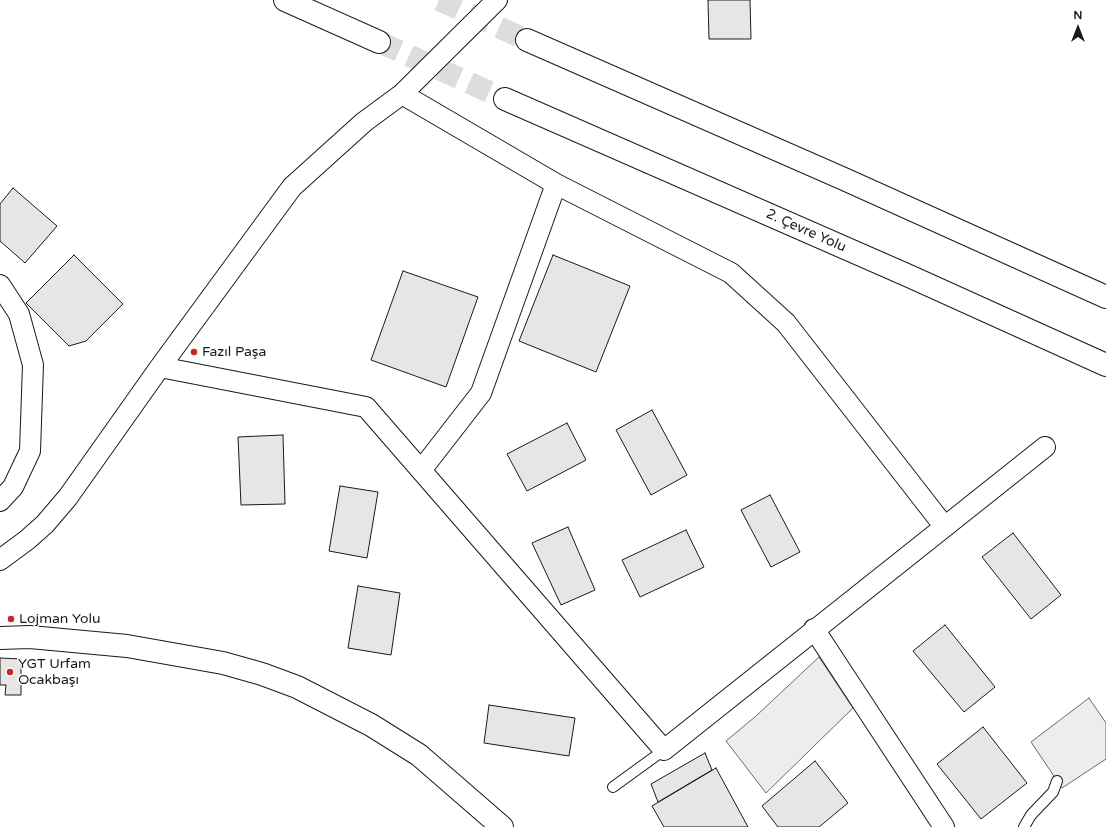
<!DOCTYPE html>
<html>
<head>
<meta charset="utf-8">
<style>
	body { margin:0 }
	#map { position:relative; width:1106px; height:827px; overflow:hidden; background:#fff; font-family:"Varela Round",sans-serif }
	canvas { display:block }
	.north { position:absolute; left:1058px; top:8px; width:40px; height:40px; -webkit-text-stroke:3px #fff; paint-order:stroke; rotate:0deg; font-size:11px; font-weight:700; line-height:16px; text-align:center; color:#1a1a1a }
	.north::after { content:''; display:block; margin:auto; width:14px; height:18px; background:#1a1a1a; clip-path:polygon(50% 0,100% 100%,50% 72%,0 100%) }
</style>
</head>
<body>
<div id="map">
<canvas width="1106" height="827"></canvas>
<div class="north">N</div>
</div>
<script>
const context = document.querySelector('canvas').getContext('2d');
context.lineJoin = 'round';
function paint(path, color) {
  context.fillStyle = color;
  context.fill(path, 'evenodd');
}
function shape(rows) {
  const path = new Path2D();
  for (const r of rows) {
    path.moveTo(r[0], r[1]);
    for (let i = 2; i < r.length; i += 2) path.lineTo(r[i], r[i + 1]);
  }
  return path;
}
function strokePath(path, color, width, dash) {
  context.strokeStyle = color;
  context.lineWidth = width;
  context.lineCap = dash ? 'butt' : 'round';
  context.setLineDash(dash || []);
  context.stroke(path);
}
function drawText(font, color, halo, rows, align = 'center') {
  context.font = font + ' "Varela Round",sans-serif';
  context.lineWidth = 3;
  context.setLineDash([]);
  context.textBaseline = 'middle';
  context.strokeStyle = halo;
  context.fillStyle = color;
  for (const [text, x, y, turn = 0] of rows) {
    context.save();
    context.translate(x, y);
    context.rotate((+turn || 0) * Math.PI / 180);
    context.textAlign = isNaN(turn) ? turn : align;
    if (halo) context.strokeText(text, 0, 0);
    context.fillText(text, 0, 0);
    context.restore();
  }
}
const parking = shape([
	[819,657,853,708,766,793,726,741,756,716,819,657],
	[1089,698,1106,723,1106,759,1062,788,1031,742,1089,698]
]);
const building = shape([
	[708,0,750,0,751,39,709,39,708,0],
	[13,188,57,226,25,263,0,241,0,204,13,188],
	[74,255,123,304,86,341,69,346,26,303,74,255],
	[553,255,630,286,596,372,519,341,553,255],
	[403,271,478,297,446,387,371,360,403,271],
	[652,410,687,475,651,495,616,430,652,410],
	[567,423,586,460,527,491,507,454,567,423],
	[283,435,285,504,241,505,238,437,283,435],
	[340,486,378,492,367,558,329,551,340,486],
	[770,495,800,552,771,567,741,510,770,495],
	[568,527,595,590,561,605,532,543,568,527],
	[686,530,704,567,640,597,622,560,686,530],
	[1013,533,1061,595,1031,619,982,557,1013,533],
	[358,586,400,593,391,655,348,648,358,586],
	[945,625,995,687,964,712,913,651,945,625],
	[0,658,21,659,21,695,5,695,6,685,0,685,0,658],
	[489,705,575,718,569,756,484,743,489,705],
	[983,727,1027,783,981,819,937,764,983,727],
	[705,753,712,770,658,802,651,784,705,753],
	[815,761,848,803,819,827,778,827,762,806,815,761],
	[716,768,748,827,664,827,652,806,716,768]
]);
const highwayTunnel = shape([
	[439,0,527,40],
	[379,42,505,99]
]);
const lane = shape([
	[613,787,664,750],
	[1024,827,1031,815,1053,792,1057,781]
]);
const street = shape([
	[402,94,556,184,731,273,786,323,944,526],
	[0,285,19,314,33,365,30,451,13,487,0,501],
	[160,367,366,407,664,750,1045,447],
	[422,469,481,393,556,184],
	[0,560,27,540,45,524,68,497,160,367,292,187,364,122,402,94,497,0],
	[814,629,944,827]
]);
const secondary = shape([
	[0,638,30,637,127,646,223,663,262,674,297,687,371,725,419,755,502,827]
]);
const highway = shape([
	[285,0,379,42],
	[527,40,844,179,1106,297],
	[505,99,909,276,1106,365]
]);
const markers = [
	[194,352,4,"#c62828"],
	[11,619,4,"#c62828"],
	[10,672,4,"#c62828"]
];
const streetNames = [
	["2. Çevre Yolu",806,231,24]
];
const poiNames = [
	["Fazıl Paşa",202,352],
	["Lojman Yolu",19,619],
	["YGT Urfam",18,664],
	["Ocakbaşı",18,680]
];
paint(parking, '#ededed');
strokePath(parking, '#6a6a6a', 1);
paint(building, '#e6e6e6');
strokePath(building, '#1a1a1a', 1);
strokePath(highwayTunnel, '#ddd', 22, [22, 11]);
strokePath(lane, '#1a1a1a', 12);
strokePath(street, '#1a1a1a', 22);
strokePath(secondary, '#1a1a1a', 24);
strokePath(highway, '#1a1a1a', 24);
strokePath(lane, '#fff', 10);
strokePath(street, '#fff', 20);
strokePath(secondary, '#fff', 22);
strokePath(highway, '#fff', 22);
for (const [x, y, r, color] of markers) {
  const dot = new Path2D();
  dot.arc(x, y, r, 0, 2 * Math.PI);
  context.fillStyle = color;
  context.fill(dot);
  strokePath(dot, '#fff', 1.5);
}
drawText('14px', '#1a1a1a', '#fff', streetNames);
drawText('14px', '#1a1a1a', '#fff', poiNames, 'left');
</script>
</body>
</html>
